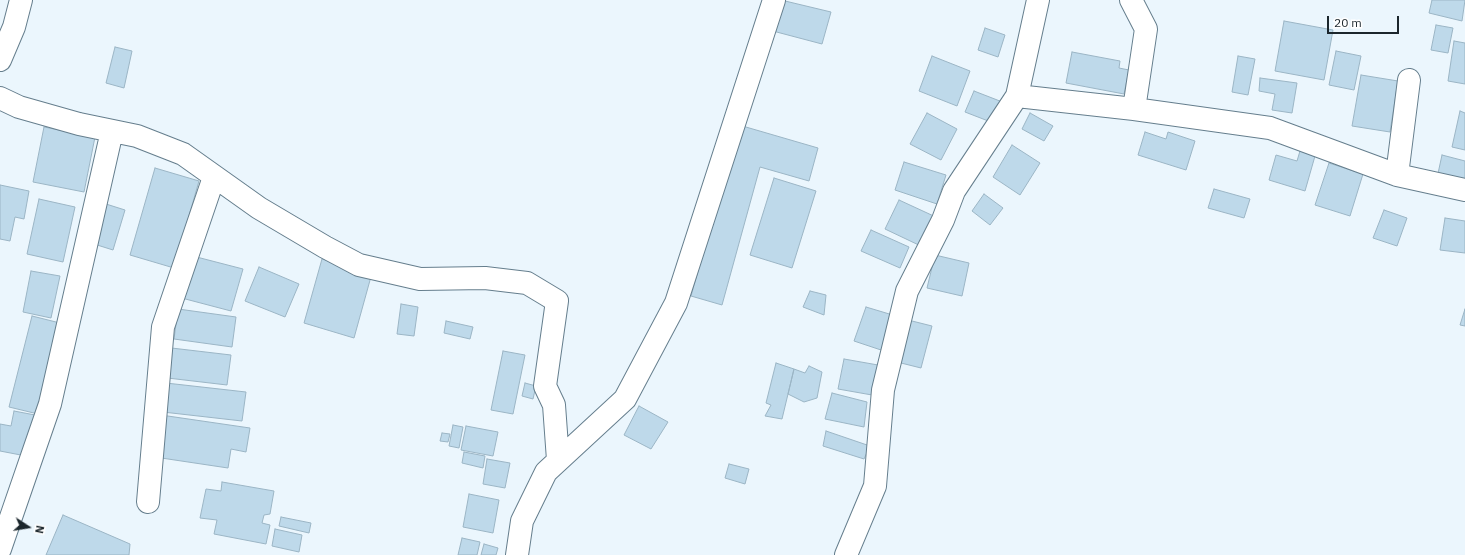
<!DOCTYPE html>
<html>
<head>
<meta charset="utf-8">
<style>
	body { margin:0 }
	#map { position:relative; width:1465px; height:555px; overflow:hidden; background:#ebf6fd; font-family:"IBM Plex Sans",sans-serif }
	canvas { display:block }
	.north { position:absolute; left:8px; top:507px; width:40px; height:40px; -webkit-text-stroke:3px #fff; paint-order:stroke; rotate:102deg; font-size:11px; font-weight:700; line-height:16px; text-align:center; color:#1b262c }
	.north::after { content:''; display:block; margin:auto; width:14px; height:18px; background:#1b262c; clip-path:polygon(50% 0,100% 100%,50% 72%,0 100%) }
	.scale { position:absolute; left:1327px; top:16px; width:72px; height:18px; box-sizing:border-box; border:2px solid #1b262c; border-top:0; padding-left:5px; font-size:12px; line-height:14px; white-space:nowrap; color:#1b262c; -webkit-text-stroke:3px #fff; paint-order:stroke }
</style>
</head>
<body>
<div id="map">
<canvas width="1465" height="555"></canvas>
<div class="north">N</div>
<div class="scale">20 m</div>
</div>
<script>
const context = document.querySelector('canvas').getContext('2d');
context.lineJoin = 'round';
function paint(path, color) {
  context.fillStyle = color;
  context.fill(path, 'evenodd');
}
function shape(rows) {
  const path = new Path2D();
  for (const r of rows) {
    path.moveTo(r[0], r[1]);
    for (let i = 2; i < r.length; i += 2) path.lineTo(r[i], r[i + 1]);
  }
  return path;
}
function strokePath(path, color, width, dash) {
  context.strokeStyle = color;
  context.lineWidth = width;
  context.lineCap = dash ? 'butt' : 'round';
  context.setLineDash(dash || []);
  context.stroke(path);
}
const building = shape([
	[781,0,831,12,822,44,769,30,781,0],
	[1432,0,1465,0,1462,21,1429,13,1432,0],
	[1284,21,1333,30,1324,80,1275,71,1284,21],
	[1436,25,1453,28,1448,53,1431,50,1436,25],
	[985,28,1005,35,998,57,978,50,985,28],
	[1454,41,1465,43,1465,84,1448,81,1454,41],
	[115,47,132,51,124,88,106,83,115,47],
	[1336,51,1361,56,1354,90,1329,85,1336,51],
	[1072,52,1120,61,1119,68,1129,70,1124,94,1066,83,1072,52],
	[932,56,970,71,957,106,919,91,932,56],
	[1238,56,1255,59,1248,95,1232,92,1238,56],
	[1361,75,1398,81,1390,132,1352,126,1361,75],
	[1260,78,1297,83,1292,113,1272,110,1275,94,1259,91,1260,78],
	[974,91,1005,103,996,124,965,112,974,91],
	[1460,111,1465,113,1465,150,1452,147,1460,111],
	[927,113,957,129,941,160,910,144,927,113],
	[1030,113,1053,126,1044,141,1022,129,1030,113],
	[739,125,818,148,809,181,760,167,722,305,691,296,739,125],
	[44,127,95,137,84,192,33,182,44,127],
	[1145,132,1166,139,1168,132,1195,141,1186,170,1138,155,1145,132],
	[1012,145,1040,163,1020,195,993,177,1012,145],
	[1300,151,1315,156,1305,191,1269,180,1276,155,1297,161,1300,151],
	[1442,155,1465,161,1465,185,1437,178,1442,155],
	[904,162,946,175,937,204,895,190,904,162],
	[1329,163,1363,174,1350,216,1315,205,1329,163],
	[155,168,199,181,174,268,130,255,155,168],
	[774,178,816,191,792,268,750,255,774,178],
	[0,185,29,191,24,219,15,217,10,241,0,239,0,185],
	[1214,189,1250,199,1244,218,1208,208,1214,189],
	[984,194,1003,208,990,225,972,211,984,194],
	[39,199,75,207,63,262,27,254,39,199],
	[899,200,938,218,925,248,885,229,899,200],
	[106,204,125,210,113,250,94,244,106,204],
	[1384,210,1407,218,1397,246,1373,238,1384,210],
	[1445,218,1465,221,1465,253,1440,250,1445,218],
	[871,230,909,247,900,268,861,251,871,230],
	[185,254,243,269,231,311,174,296,185,254],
	[935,255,969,263,962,296,927,288,935,255],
	[322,259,372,273,354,338,304,323,322,259],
	[259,267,299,284,285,317,245,301,259,267],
	[31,271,60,276,51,318,23,312,31,271],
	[810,291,826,295,824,315,803,307,810,291],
	[401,304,418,307,414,336,397,334,401,304],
	[866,307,896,316,884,351,854,341,866,307],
	[178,309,236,317,232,347,174,339,178,309],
	[1465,309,1465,326,1460,325,1465,309],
	[32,316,60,323,38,414,9,407,32,316],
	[908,320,932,326,921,368,897,362,908,320],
	[446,321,473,327,470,339,444,333,446,321],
	[163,347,231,355,227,385,159,377,163,347],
	[503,351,525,355,513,414,491,410,503,351],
	[844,359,878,365,872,395,838,389,844,359],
	[776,363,794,369,782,419,765,416,771,405,766,403,776,363],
	[809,366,822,372,817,398,804,402,788,394,794,369,805,373,809,366],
	[157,382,246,392,242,421,154,411,157,382],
	[525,383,536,386,533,399,522,396,525,383],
	[832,393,867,402,864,427,825,419,832,393],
	[639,406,668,422,651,449,624,435,639,406],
	[14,411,35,415,26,456,0,451,0,424,11,426,14,411],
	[154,414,250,428,246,452,231,449,228,468,148,456,154,414],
	[453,425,463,427,459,448,449,446,453,425],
	[466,426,498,432,493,456,461,450,466,426],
	[826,431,870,446,864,459,823,446,826,431],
	[442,433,450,434,448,442,440,441,442,433],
	[464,452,485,456,483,468,462,463,464,452],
	[487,459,510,463,505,488,483,484,487,459],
	[729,464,749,469,745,484,725,478,729,464],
	[222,482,274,491,270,514,264,515,262,523,270,525,266,544,214,534,217,520,200,518,206,489,221,491,222,482],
	[469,494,499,500,493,533,463,527,469,494],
	[63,515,130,544,129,555,46,555,63,515],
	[281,517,311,523,309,533,279,526,281,517],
	[275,529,302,535,299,552,272,546,275,529],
	[462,538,480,542,477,555,458,555,462,538],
	[484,544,498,548,496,555,481,555,484,544]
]);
const minor = shape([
	[1131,0,1146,29,1134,109],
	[0,60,14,27,21,0],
	[1017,96,1134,109,1270,128,1397,175,1465,190],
	[0,98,19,107,79,124,137,136,183,154,259,208,325,247,359,265,420,279,485,278,527,283,557,301,545,386,554,405,558,460],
	[1397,175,1409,80],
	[148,502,163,327,214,177],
	[0,549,50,404,112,131],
	[517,555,522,521,546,472,625,399,676,303,774,0],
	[846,555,875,486,883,390,907,291,943,220,954,191,1017,96,1038,0]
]);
paint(building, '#bed9ea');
strokePath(building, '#9bb5c5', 1);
strokePath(minor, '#657e8d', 24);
strokePath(minor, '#fff', 22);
</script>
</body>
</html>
